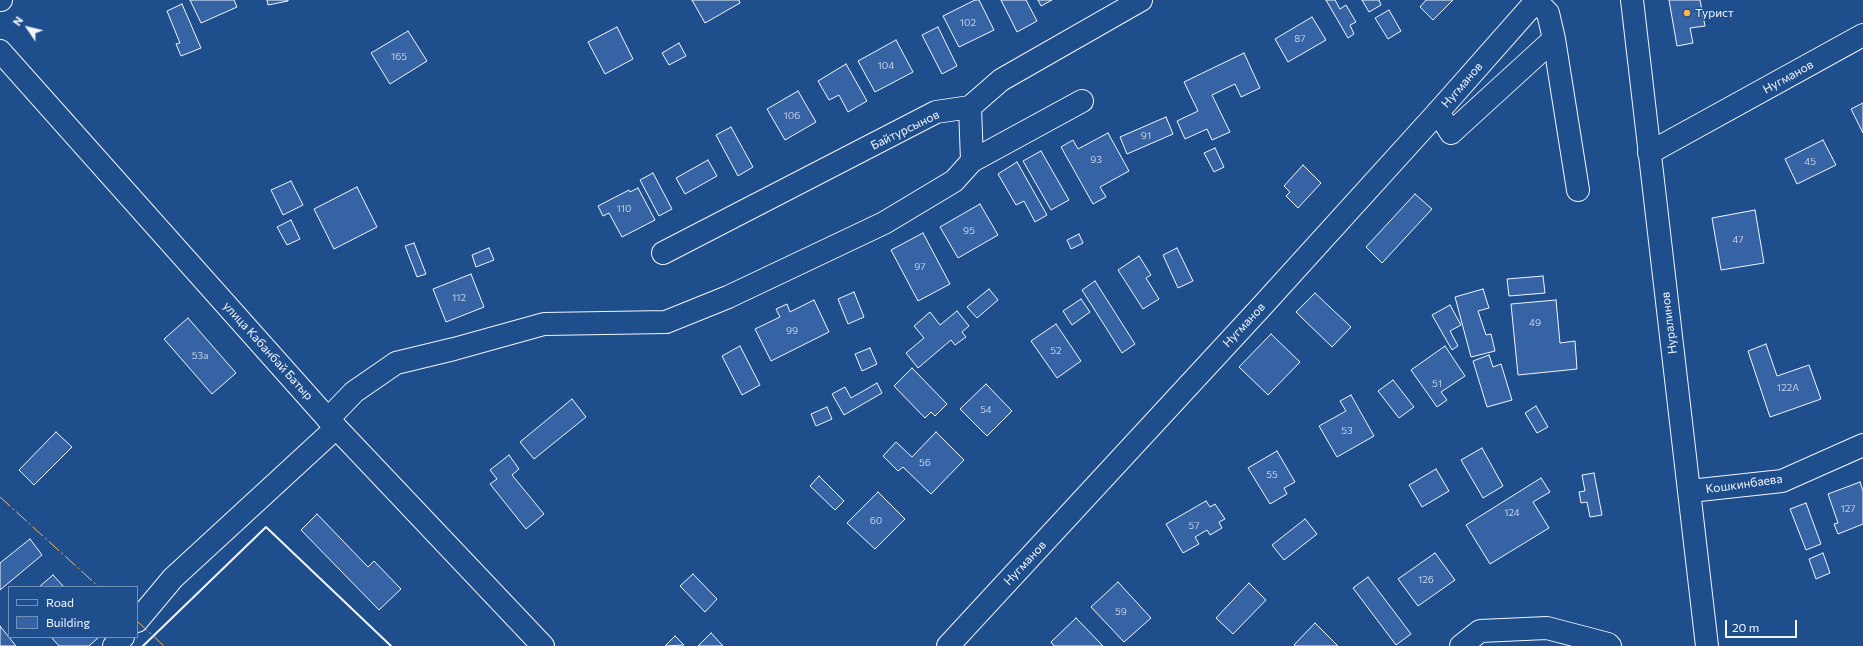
<!DOCTYPE html>
<html>
<head>
<meta charset="utf-8">
<style>
	body { margin:0 }
	#map { position:relative; width:1863px; height:646px; overflow:hidden; background:#1f4e8c; font-family:Commissioner,sans-serif }
	canvas { display:block }
	.legend { position:absolute; left:8px; top:586px; width:130px; height:52px; box-sizing:border-box; background:#1f4e8c; border:1px solid #7391ba; margin:0; padding:5px 7px; list-style:none; font-size:12px; color:#f2f6ff }
	.legend li { display:flex; align-items:center; gap:8px; height:20px }
	.legend b { width:20px; border:1px solid #7391ba }
	.north { position:absolute; left:8px; top:8px; width:40px; height:40px; -webkit-text-stroke:3px #1f4e8c; paint-order:stroke; rotate:305deg; font-size:11px; font-weight:700; line-height:16px; text-align:center; color:#f2f6ff }
	.north::after { content:''; display:block; margin:auto; width:14px; height:18px; background:#f2f6ff; clip-path:polygon(50% 0,100% 100%,50% 72%,0 100%) }
	.scale { position:absolute; left:1725px; top:620px; width:72px; height:18px; box-sizing:border-box; border:2px solid #f2f6ff; border-top:0; padding-left:5px; font-size:12px; line-height:14px; white-space:nowrap; color:#f2f6ff; -webkit-text-stroke:3px #1f4e8c; paint-order:stroke }
</style>
</head>
<body>
<div id="map">
<canvas width="1863" height="646"></canvas>
<ul class="legend">
<li><b style="height:5px;background:#1f4e8c"></b>Road</li>
<li><b style="height:11px;background:#3563a3"></b>Building</li>
</ul>
<div class="north">N</div>
<div class="scale">20 m</div>
</div>
<script>
const context = document.querySelector('canvas').getContext('2d');
context.lineJoin = 'round';
function paint(path, color) {
  context.fillStyle = color;
  context.fill(path, 'evenodd');
}
function shape(rows) {
  const path = new Path2D();
  for (const r of rows) {
    path.moveTo(r[0], r[1]);
    for (let i = 2; i < r.length; i += 2) path.lineTo(r[i], r[i + 1]);
  }
  return path;
}
function strokePath(path, color, width, dash) {
  context.strokeStyle = color;
  context.lineWidth = width;
  context.lineCap = dash ? 'butt' : 'round';
  context.setLineDash(dash || []);
  context.stroke(path);
}
function drawText(font, color, halo, rows, align = 'center') {
  context.font = font + ' Commissioner,sans-serif';
  context.lineWidth = 3;
  context.setLineDash([]);
  context.textBaseline = 'middle';
  context.strokeStyle = halo;
  context.fillStyle = color;
  for (const [text, x, y, turn = 0] of rows) {
    context.save();
    context.translate(x, y);
    context.rotate((+turn || 0) * Math.PI / 180);
    context.textAlign = isNaN(turn) ? turn : align;
    if (halo) context.strokeText(text, 0, 0);
    context.fillText(text, 0, 0);
    context.restore();
  }
}
const building = shape([
	[190,0,234,0,237,7,201,23,190,0],
	[267,0,288,0,288,1,268,5,267,0],
	[692,0,739,0,740,3,705,23,692,0],
	[975,0,979,0,994,30,959,47,943,16,975,0],
	[1001,0,1026,0,1037,21,1017,32,1001,0],
	[1038,0,1052,0,1041,6,1038,0],
	[1326,0,1335,0,1340,9,1346,5,1356,22,1350,25,1354,34,1348,38,1326,0],
	[1362,0,1379,0,1381,5,1369,12,1362,0],
	[1426,0,1453,0,1433,20,1420,7,1426,0],
	[1669,0,1700,0,1705,26,1690,28,1693,43,1677,46,1669,0],
	[182,4,201,48,181,56,176,44,180,43,167,11,182,4],
	[1389,10,1401,31,1388,39,1375,18,1389,10],
	[1312,17,1326,40,1288,62,1275,39,1312,17],
	[617,27,633,59,605,74,588,42,617,27],
	[938,27,957,66,942,74,922,35,938,27],
	[408,31,427,61,390,84,371,53,408,31],
	[896,40,913,72,875,92,858,61,896,40],
	[679,43,686,56,669,65,662,53,679,43],
	[1244,53,1260,88,1241,97,1235,84,1212,95,1230,132,1212,140,1207,129,1185,139,1177,121,1198,111,1184,82,1244,53],
	[846,64,867,101,848,112,839,95,829,100,818,81,846,64],
	[798,91,816,122,785,140,767,109,798,91],
	[1863,103,1863,133,1851,109,1863,103],
	[1166,117,1173,134,1127,154,1120,137,1166,117],
	[731,127,753,167,738,176,716,135,731,127],
	[1108,133,1129,171,1100,187,1106,197,1093,204,1061,147,1073,140,1078,149,1108,133],
	[1823,140,1836,165,1797,184,1785,159,1823,140],
	[1215,148,1224,167,1214,172,1204,153,1215,148],
	[1041,151,1069,200,1051,210,1023,161,1041,151],
	[708,160,717,176,685,194,676,178,708,160],
	[1017,162,1047,215,1035,222,1024,201,1016,205,998,174,1017,162],
	[1303,165,1321,183,1298,208,1286,196,1290,192,1284,186,1303,165],
	[653,173,672,209,659,216,640,180,653,173],
	[291,181,303,205,283,215,271,190,291,181],
	[357,187,377,227,334,249,314,209,357,187],
	[638,188,655,220,622,237,609,213,603,216,598,206,629,190,630,192,638,188],
	[1415,194,1432,209,1382,263,1366,247,1415,194],
	[980,204,998,235,958,258,940,227,980,204],
	[1755,210,1764,263,1721,270,1712,218,1755,210],
	[291,220,300,239,287,245,277,227,291,220],
	[923,233,950,284,918,301,891,250,923,233],
	[1079,234,1083,243,1071,249,1067,240,1079,234],
	[414,243,426,274,417,277,405,246,414,243],
	[489,248,494,260,476,267,472,255,489,248],
	[1177,248,1193,281,1178,288,1163,255,1177,248],
	[1139,256,1151,275,1146,278,1159,299,1143,309,1118,270,1139,256],
	[471,274,484,307,446,322,433,289,471,274],
	[1543,276,1545,293,1509,296,1507,279,1543,276],
	[1095,281,1135,344,1122,353,1082,290,1095,281],
	[989,289,998,300,977,318,967,307,989,289],
	[1483,289,1489,308,1478,311,1486,335,1491,334,1495,351,1471,357,1455,297,1483,289],
	[854,292,864,317,848,324,838,299,854,292],
	[1315,293,1351,327,1332,347,1296,312,1315,293],
	[1081,299,1090,312,1072,325,1063,311,1081,299],
	[814,300,829,332,771,361,755,329,780,317,776,309,787,304,790,312,814,300],
	[1556,300,1560,343,1575,341,1577,369,1518,375,1511,304,1556,300],
	[1450,305,1461,325,1450,331,1458,346,1452,350,1432,315,1450,305],
	[957,311,969,326,962,332,966,337,955,345,951,340,918,368,906,353,924,338,914,326,930,312,940,325,957,311],
	[188,318,236,373,212,394,164,339,188,318],
	[1056,324,1081,361,1057,378,1031,341,1056,324],
	[1271,334,1300,362,1268,395,1239,367,1271,334],
	[1766,344,1777,376,1809,365,1821,399,1770,417,1748,351,1766,344],
	[740,346,760,385,742,395,722,356,740,346],
	[1445,346,1465,376,1441,392,1447,400,1437,407,1411,370,1445,346],
	[870,348,877,364,862,371,855,354,870,348],
	[1489,355,1493,367,1501,364,1512,400,1487,407,1473,361,1489,355],
	[912,368,947,404,935,416,931,412,925,418,894,386,912,368],
	[1393,380,1414,407,1399,418,1378,391,1393,380],
	[877,383,882,393,844,415,832,394,845,387,851,398,877,383],
	[986,384,1012,411,987,436,960,409,986,384],
	[1351,395,1374,436,1337,457,1319,426,1346,411,1340,401,1351,395],
	[572,399,586,417,534,459,520,442,572,399],
	[1536,406,1548,427,1537,433,1525,413,1536,406],
	[827,407,832,419,816,426,811,414,827,407],
	[56,432,72,447,34,485,19,470,56,432],
	[936,432,964,460,931,494,903,467,898,471,883,456,896,442,912,457,936,432],
	[1482,448,1503,486,1483,498,1461,460,1482,448],
	[1277,451,1295,482,1284,488,1287,494,1270,504,1248,468,1277,451],
	[509,455,519,469,512,475,544,514,526,529,490,484,497,479,490,470,509,455],
	[1436,469,1449,491,1422,507,1409,485,1436,469],
	[1594,473,1602,515,1590,517,1587,502,1581,503,1579,492,1585,491,1582,475,1594,473],
	[819,476,844,501,835,510,810,486,819,476],
	[1541,478,1550,492,1533,502,1549,528,1490,564,1466,525,1541,478],
	[1860,482,1863,491,1863,524,1838,534,1834,524,1838,523,1828,494,1860,482],
	[878,492,905,519,875,549,847,523,878,492],
	[1206,501,1210,507,1215,504,1225,519,1219,522,1222,528,1210,535,1207,530,1195,537,1199,544,1183,553,1166,524,1206,501],
	[1806,503,1821,544,1806,550,1790,509,1806,503],
	[317,514,368,567,374,561,401,589,379,610,301,530,317,514],
	[1305,519,1317,534,1284,560,1272,545,1305,519],
	[30,539,42,555,0,590,0,563,30,539],
	[1435,553,1455,580,1418,606,1398,579,1435,553],
	[1823,553,1830,573,1816,579,1809,559,1823,553],
	[693,574,717,599,705,612,680,586,693,574],
	[53,575,64,587,39,587,53,575],
	[1368,577,1411,634,1396,645,1353,588,1368,577],
	[1118,582,1151,618,1124,642,1091,607,1118,582],
	[1249,583,1266,600,1233,634,1216,618,1249,583],
	[1076,618,1103,646,1054,646,1051,642,1076,618],
	[1315,623,1338,646,1296,646,1294,645,1315,623],
	[0,626,16,646,0,646,0,626],
	[711,633,723,646,698,646,711,633],
	[675,636,684,645,665,646,675,636],
	[51,637,99,637,89,646,59,646,51,637]
]);
const minor = shape([
	[0,0,1,0],
	[1554,39,1578,190],
	[1438,112,1451,133,1554,39,1548,13,1536,1],
	[1649,153,1863,35],
	[972,161,1082,101],
	[663,253,936,112,970,107,1001,80,1141,0],
	[328,419,354,392,396,363,454,349,544,324,666,322,728,297,884,223,954,181,972,161,970,107],
	[137,621,173,578,336,428],
	[114,646,123,637],
	[1461,646,1480,631,1547,628,1608,644,1610,646]
]);
const major = shape([
	[1632,0,1707,646],
	[0,51,328,419,543,646],
	[1690,491,1782,481,1863,445],
	[948,646,1263,305,1438,112,1537,0]
]);
const wall = shape([
	[143,646,266,527,391,646]
]);
const power = shape([
	[0,497,99,587],
	[137,621,164,646]
]);
const markers = [
	[1687,13,4,"#ffb74d"]
];
const numberNames = [
	["102",968,23],
	["87",1300,39],
	["165",399,57],
	["104",886,66],
	["106",792,116],
	["91",1146,136],
	["93",1096,160],
	["45",1810,162],
	["110",624,209],
	["95",969,231],
	["47",1738,240],
	["97",920,267],
	["112",459,298],
	["49",1535,323],
	["99",792,331],
	["52",1056,351],
	["53а",200,356],
	["51",1437,384],
	["122А",1788,388],
	["54",986,410],
	["53",1347,431],
	["56",925,463],
	["55",1272,475],
	["127",1848,509],
	["124",1512,513],
	["60",876,521],
	["57",1194,526],
	["126",1426,580],
	["59",1121,612]
];
const poiNames = [
	["Турист",1695,13]
];
const streetNames = [
	["Нугманов",1788,77,-29],
	["Нугманов",1462,85,-49],
	["Байтурсынов",905,130,-26],
	["Нуралинов",1669,323,-97],
	["Нугманов",1244,325,-47],
	["улица Кабанбай Батыр",268,351,48],
	["Кошкинбаева",1744,484,-8],
	["Нугманов",1025,563,-47]
];
paint(building, '#3563a3');
strokePath(building, '#f2f6ff', 1);
strokePath(minor, '#f2f6ff', 24);
strokePath(major, '#f2f6ff', 24);
strokePath(minor, '#1f4e8c', 22);
strokePath(major, '#1f4e8c', 22);
strokePath(wall, '#f2f6ff', 2);
strokePath(power, '#ffb74d', 1, [14, 3, 2, 3]);
for (const [x, y, r, color] of markers) {
  const dot = new Path2D();
  dot.arc(x, y, r, 0, 2 * Math.PI);
  context.fillStyle = color;
  context.fill(dot);
  strokePath(dot, '#1f4e8c', 1.5);
}
drawText('10px', '#c3d1e8', null, numberNames);
drawText('12px', '#f2f6ff', '#1f4e8c', poiNames, 'left');
drawText('12px', '#f2f6ff', '#1f4e8c', streetNames);
</script>
</body>
</html>
